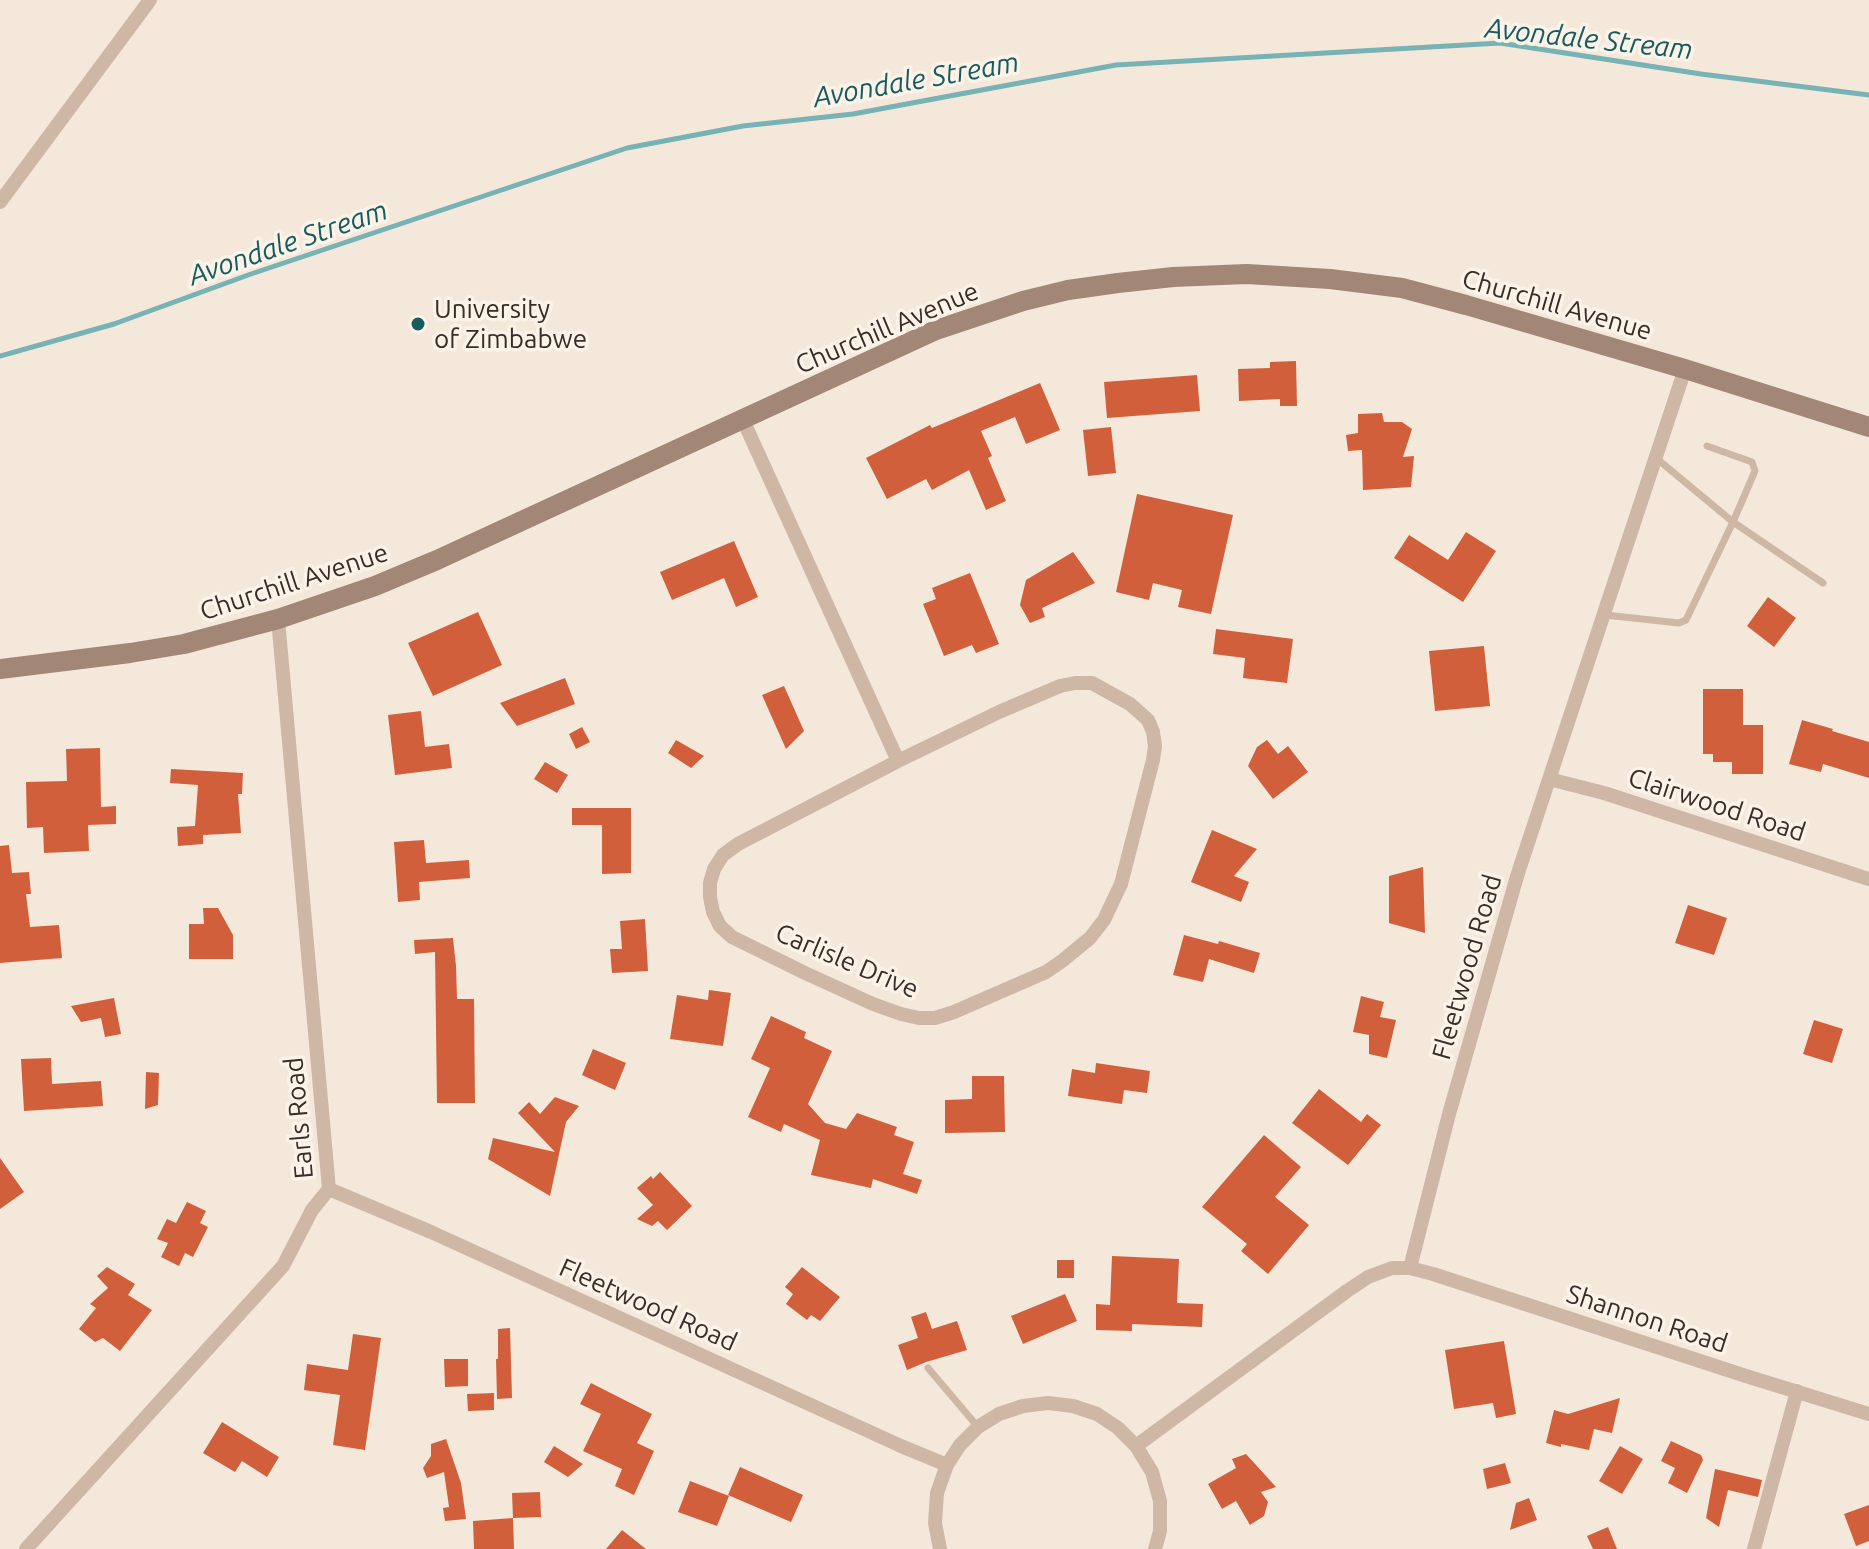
<!DOCTYPE html>
<html>
<head>
<meta charset="utf-8">
<style>
	body { margin:0 }
	canvas { display:block; background:#f4e8db }
</style>
</head>
<body>
<canvas width="1869" height="1549"></canvas>
<script>
const context = document.querySelector('canvas').getContext('2d');
context.lineJoin = 'round';
function shape(rows) {
  const path = new Path2D();
  for (const r of rows) {
    path.moveTo(r[0], r[1]);
    for (let i = 2; i < r.length; i += 2) path.lineTo(r[i], r[i + 1]);
  }
  return path;
}
function strokePath(path, color, width, dash) {
  context.strokeStyle = color;
  context.lineWidth = width;
  context.lineCap = dash ? 'butt' : 'round';
  context.setLineDash(dash || []);
  context.stroke(path);
}
function paint(path, color) {
  context.fillStyle = color;
  context.fill(path, 'evenodd');
}
function drawText(font, color, halo, rows, align = 'center') {
  context.font = font + ' Ubuntu,sans-serif';
  context.lineWidth = 7;
  context.setLineDash([]);
  context.textBaseline = 'middle';
  context.strokeStyle = halo;
  context.fillStyle = color;
  for (const [text, x, y, turn = 0] of rows) {
    context.save();
    context.translate(x, y);
    context.rotate((+turn || 0) * Math.PI / 180);
    context.textAlign = isNaN(turn) ? turn : align;
    if (halo) context.strokeText(text, 0, 0);
    context.fillText(text, 0, 0);
    context.restore();
  }
}
const stream = shape([
	[0,356,114,324,251,274,627,148,743,126,853,114,1116,65,1500,43,1701,74,1869,95]
]);
const building = shape([
	[1296,361,1297,406,1280,406,1280,399,1239,401,1238,369,1270,368,1270,362],
	[1197,375,1200,411,1107,418,1104,382],
	[1040,383,1060,430,1026,444,1015,417,981,431,992,456,988,458,1006,501,986,510,969,470,932,490,926,479,887,499,866,458,930,425,932,428],
	[1382,413,1384,422,1402,422,1412,429,1403,457,1414,456,1411,487,1363,490,1362,450,1348,451,1346,435,1358,433,1358,414],
	[1111,427,1116,473,1088,476,1083,430],
	[1137,494,1233,515,1211,614,1178,607,1182,590,1153,583,1149,600,1116,592],
	[1466,532,1496,551,1463,602,1394,558,1409,535,1448,560],
	[734,541,758,597,736,607,724,578,672,600,660,572],
	[1073,552,1095,583,1042,608,1045,617,1030,623,1020,605,1026,580],
	[970,573,999,644,976,653,972,645,944,656,923,604,936,599,932,588],
	[1768,597,1796,618,1774,647,1747,626],
	[478,612,502,665,433,696,408,643],
	[1216,629,1293,639,1287,683,1243,678,1245,658,1213,654],
	[1484,646,1490,706,1435,711,1429,651],
	[565,678,575,704,517,726,500,703],
	[784,686,804,731,786,749,762,695],
	[1703,689,1743,689,1743,725,1763,725,1763,774,1732,774,1732,762,1713,762,1713,754,1703,754],
	[421,711,425,747,449,744,452,768,395,775,388,715],
	[1802,720,1833,729,1832,731,1869,742,1869,778,1823,764,1821,772,1789,764],
	[582,727,590,742,576,749,569,734],
	[676,740,704,756,691,768,668,753],
	[1267,740,1278,754,1288,746,1308,772,1273,799,1248,766,1257,747],
	[100,748,101,807,116,806,116,824,88,825,89,851,44,853,43,827,27,828,26,782,67,781,66,749],
	[545,762,568,775,557,793,534,779],
	[171,769,243,773,242,794,238,794,241,833,203,835,203,844,178,846,177,827,195,826,198,785,170,783],
	[572,808,631,808,631,873,602,874,602,825,572,825],
	[1212,830,1257,849,1234,876,1249,882,1241,902,1191,882],
	[424,840,426,863,469,860,470,878,419,882,420,900,398,902,394,842],
	[9,845,12,873,29,872,31,894,26,894,30,927,59,925,62,958,0,963,0,846],
	[1423,867,1425,933,1389,923,1389,876],
	[1688,905,1727,918,1714,955,1675,943],
	[203,908,218,908,233,935,233,959,189,959,189,924,204,924],
	[645,919,648,971,612,973,610,949,622,949,620,921],
	[1184,935,1218,944,1219,941,1260,953,1254,973,1209,959,1203,982,1173,975],
	[453,938,456,966,457,999,474,999,475,1103,437,1103,435,952,415,954,414,940],
	[709,990,731,993,723,1046,670,1039,677,995,708,1000],
	[1361,996,1384,1002,1380,1017,1396,1020,1387,1058,1369,1054,1369,1035,1353,1032],
	[114,998,121,1034,105,1037,101,1018,81,1022,71,1006],
	[771,1016,806,1032,804,1038,832,1051,808,1104,825,1123,846,1129,857,1113,897,1127,894,1135,914,1142,903,1174,922,1180,917,1194,873,1179,871,1188,811,1175,820,1140,784,1124,781,1132,748,1117,770,1068,751,1059],
	[1814,1020,1843,1029,1832,1063,1803,1054],
	[593,1049,626,1063,615,1090,582,1075],
	[51,1058,52,1084,101,1081,103,1106,24,1111,21,1059],
	[1096,1063,1150,1071,1147,1093,1124,1090,1122,1104,1068,1096,1072,1069,1095,1073],
	[146,1072,159,1073,158,1105,145,1109],
	[972,1076,1004,1076,1005,1132,945,1133,945,1100,972,1099],
	[1319,1089,1361,1122,1367,1114,1381,1125,1348,1165,1292,1123],
	[555,1097,579,1106,566,1122,550,1196,488,1159,493,1138,555,1152,518,1113,529,1102,540,1114],
	[1264,1135,1301,1167,1275,1197,1309,1225,1268,1274,1241,1251,1247,1244,1202,1207],
	[0,1158,24,1192,0,1209],
	[660,1172,692,1206,667,1230,658,1221,652,1226,637,1219,653,1205,637,1188,651,1176,653,1179],
	[187,1202,206,1211,200,1223,208,1227,193,1257,185,1253,179,1266,161,1257,168,1243,157,1239,167,1219,176,1223],
	[1112,1256,1179,1259,1177,1303,1203,1304,1202,1327,1132,1324,1132,1331,1096,1330,1096,1304,1110,1305],
	[1057,1260,1074,1260,1074,1278,1057,1278],
	[107,1267,135,1284,128,1295,152,1310,120,1351,103,1338,95,1342,79,1329,96,1308,90,1304,108,1288,97,1276],
	[802,1267,840,1297,820,1321,811,1315,807,1320,786,1304,793,1294,785,1287],
	[1065,1294,1077,1321,1023,1344,1011,1316],
	[926,1312,932,1329,957,1321,967,1350,926,1362,907,1370,898,1345,918,1338,911,1317],
	[510,1328,512,1398,497,1399,496,1359,498,1359,498,1329],
	[353,1334,381,1338,365,1450,333,1445,340,1395,304,1390,307,1364,348,1370],
	[1504,1341,1516,1414,1496,1418,1493,1403,1454,1409,1445,1350],
	[444,1359,468,1359,468,1386,445,1387],
	[591,1383,652,1414,637,1443,654,1451,634,1495,615,1486,622,1469,583,1451,601,1414,580,1404],
	[494,1393,494,1410,468,1411,467,1394],
	[1620,1398,1612,1433,1594,1429,1589,1450,1561,1444,1561,1447,1546,1443,1554,1410,1568,1414],
	[222,1422,279,1457,267,1477,242,1461,235,1472,203,1453],
	[446,1439,461,1483,466,1519,445,1521,443,1508,449,1507,444,1472,427,1478,423,1468,431,1456,431,1444],
	[1671,1441,1701,1455,1703,1460,1687,1493,1668,1483,1675,1468,1661,1461],
	[554,1446,583,1464,568,1477,544,1462],
	[1620,1446,1643,1459,1622,1494,1599,1481],
	[1246,1454,1276,1487,1261,1492,1268,1502,1264,1516,1250,1525,1236,1501,1222,1509,1208,1484,1236,1468,1232,1459],
	[1505,1463,1511,1483,1487,1489,1483,1469],
	[740,1467,803,1495,791,1522,728,1495],
	[1715,1469,1762,1480,1758,1497,1728,1490,1719,1527,1706,1518],
	[690,1481,729,1496,717,1526,678,1512],
	[540,1492,541,1517,513,1518,512,1493],
	[1529,1498,1537,1520,1510,1530,1516,1503],
	[1869,1505,1869,1541,1856,1546,1844,1514],
	[513,1518,514,1549,474,1549,473,1521],
	[1608,1527,1617,1549,1593,1549,1587,1536],
	[622,1530,646,1549,606,1549]
]);
const lane = shape([
	[1656,458,1733,522,1823,583],
	[1605,615,1679,623,1686,620,1733,522,1755,471,1752,462,1707,446],
	[928,1368,978,1427]
]);
const street = shape([
	[0,202,150,0],
	[743,420,898,761],
	[1075,683,1092,683,1130,704,1148,720,1153,732,1155,746,1153,760,1121,884,1112,903,1104,920,1090,938,1062,961,1046,972,954,1012,935,1018,919,1018,901,1014,873,1004,805,973,732,937,720,926,713,912,710,897,710,883,714,869,723,855,738,844,898,761,999,712,1060,686,1075,683],
	[1549,779,1604,793,1869,879],
	[329,1189,431,1232,901,1446,947,1465],
	[1410,1268,1433,1274,1746,1376,1869,1414],
	[1136,1446,1347,1291,1368,1277,1392,1268,1410,1268,1449,1114,1518,873,1685,369],
	[26,1549,283,1266,312,1210,329,1189,278,619],
	[940,1549,935,1523,937,1493,947,1465,960,1445,978,1427,999,1414,1023,1406,1048,1403,1073,1406,1097,1414,1118,1428,1136,1446,1152,1472,1160,1501,1160,1531,1155,1549],
	[1754,1549,1797,1391]
]);
const secondary = shape([
	[0,669,130,653,184,644,278,619,375,586,437,560,936,330,1023,301,1068,290,1118,283,1173,277,1247,274,1330,279,1402,288,1466,305,1685,369,1869,427]
]);
const markers = [
	[418,324,8,"#185b5f"]
];
const streetNames = [
	["Churchill Avenue",1557,305,16],
	["Churchill Avenue",887,328,-23],
	["Churchill Avenue",294,582,-18],
	["Clairwood Road",1717,805,18],
	["Carlisle Drive",847,961,23],
	["Fleetwood Road",1467,967,-74],
	["Earls Road",299,1118,-95],
	["Fleetwood Road",648,1305,24],
	["Shannon Road",1647,1319,18]
];
const poiNames = [
	["University",434,309],
	["of Zimbabwe",434,339]
];
const waterNames = [
	["Avondale Stream",1589,39,6],
	["Avondale Stream",916,80,-10],
	["Avondale Stream",288,243,-19]
];
strokePath(stream, '#77b2b5', 5);
paint(building, '#d25f3b');
strokePath(lane, '#ceb8a5', 7);
strokePath(street, '#ceb8a5', 14);
strokePath(secondary, '#a28676', 20);
for (const [x, y, r, color] of markers) {
  const dot = new Path2D();
  dot.arc(x, y, r, 0, 2 * Math.PI);
  context.fillStyle = color;
  context.fill(dot);
  strokePath(dot, '#fbf2e8', 3);
}
drawText('26px', '#392d27', '#fbf2e8', streetNames);
drawText('26px', '#392d27', '#fbf2e8', poiNames, 'left');
drawText('italic 28px', '#185b5f', '#fbf2e8', waterNames);
</script>
</body>
</html>
